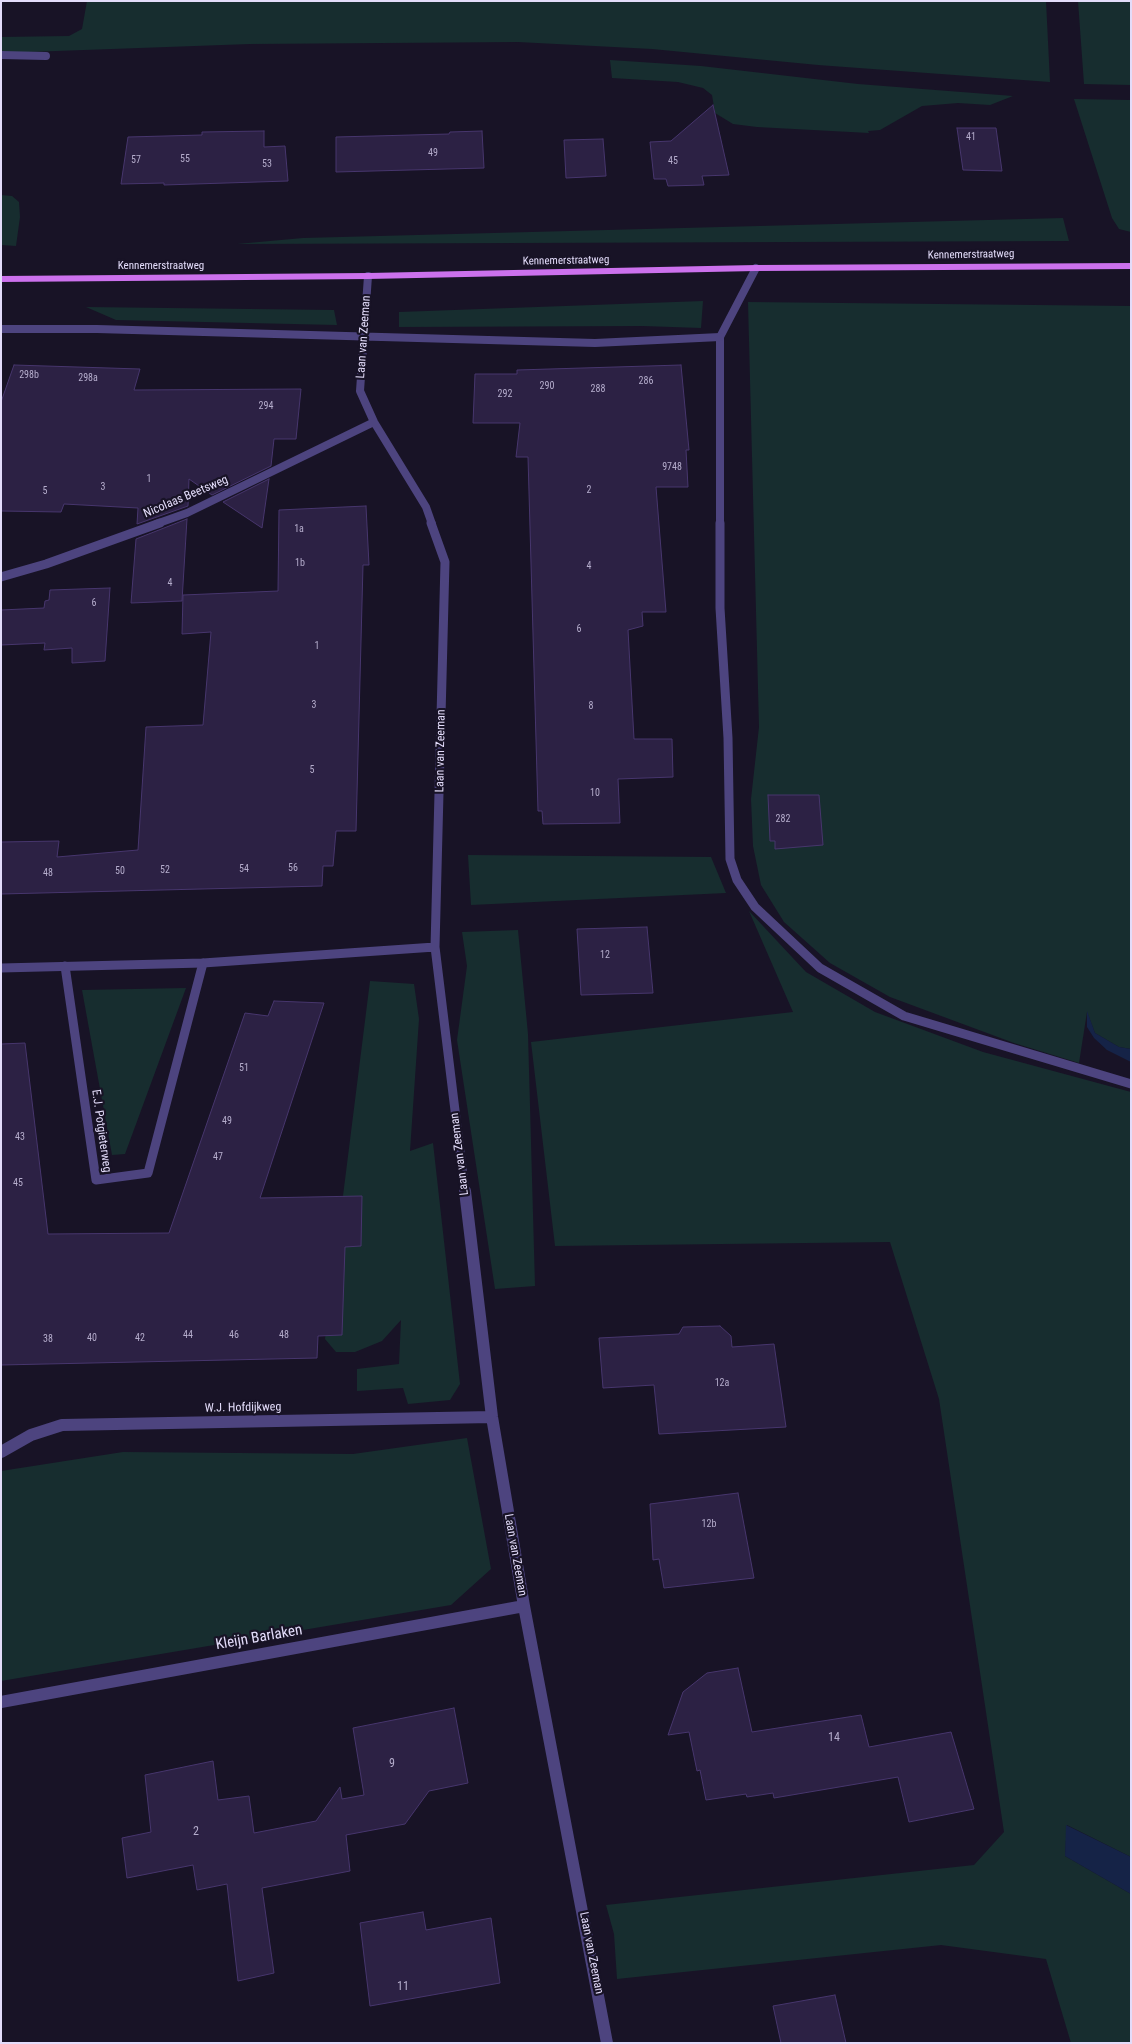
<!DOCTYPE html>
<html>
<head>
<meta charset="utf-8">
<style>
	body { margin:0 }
	#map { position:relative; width:1132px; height:2044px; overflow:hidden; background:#181326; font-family:"Roboto Condensed",sans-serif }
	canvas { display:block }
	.frame { position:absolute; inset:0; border:2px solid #e3dcfa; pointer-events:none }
</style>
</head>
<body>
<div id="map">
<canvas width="1132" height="2044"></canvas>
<div class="frame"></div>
</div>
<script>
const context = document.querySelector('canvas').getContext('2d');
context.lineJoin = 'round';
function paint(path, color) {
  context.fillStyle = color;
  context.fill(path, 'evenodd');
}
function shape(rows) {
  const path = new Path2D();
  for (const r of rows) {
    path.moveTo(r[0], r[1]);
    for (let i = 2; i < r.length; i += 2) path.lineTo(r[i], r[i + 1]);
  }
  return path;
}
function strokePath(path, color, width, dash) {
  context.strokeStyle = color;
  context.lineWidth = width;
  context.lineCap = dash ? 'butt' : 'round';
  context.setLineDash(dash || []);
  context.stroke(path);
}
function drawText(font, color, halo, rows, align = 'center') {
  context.font = font + ' "Roboto Condensed",sans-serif';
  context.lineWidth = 4.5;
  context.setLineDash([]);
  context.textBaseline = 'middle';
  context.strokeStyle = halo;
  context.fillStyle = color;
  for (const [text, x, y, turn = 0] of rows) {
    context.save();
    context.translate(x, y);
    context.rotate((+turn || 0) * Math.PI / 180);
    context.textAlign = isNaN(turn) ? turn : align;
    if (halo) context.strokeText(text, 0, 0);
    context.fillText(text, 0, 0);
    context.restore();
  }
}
const green = shape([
	[87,1,1046,1,1050,82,818,65,652,49,518,42,250,44,1,53,1,37,69,36,82,29],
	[1078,1,1131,1,1131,85,1084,84],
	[610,60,701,66,858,84,1013,96,990,105,958,103,922,106,880,130,868,131,869,133,757,127,733,124,715,113,712,95,703,88,678,82,612,78],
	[1074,99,1131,100,1131,232,1119,229,1112,218],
	[1,195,12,196,19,202,20,217,16,246,1,245],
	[1063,218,1069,241,237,244,303,238],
	[703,301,701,328,643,326,399,327,399,312],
	[748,302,1131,306,1131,1049,1119,1047,1095,1033,1087,1012,1079,1063,1014,1043,890,997,830,963,784,922,761,885,753,846,751,799,759,727],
	[86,307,334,310,337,325,116,320],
	[468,855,711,857,726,893,471,905],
	[749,911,806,972,875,1012,983,1052,1131,1092,1131,1857,1067,1825,1065,1856,1131,1894,1131,2043,1071,2043,1046,1959,941,1945,617,1979,614,1934,606,1905,974,1865,1004,1832,939,1399,890,1242,555,1246,531,1042,793,1012],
	[518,930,528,1034,535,1286,495,1289,457,1040,467,966,462,932],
	[370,981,414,984,419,1019,410,1151,433,1143,460,1384,450,1400,408,1404,403,1388,357,1391,357,1369,399,1364,401,1320,382,1341,355,1352,336,1352,325,1339],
	[186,988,125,1154,112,1155,82,990],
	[467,1438,491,1569,451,1605,1,1681,1,1471,123,1452,353,1454]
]);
const water = shape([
	[1087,1011,1095,1033,1119,1047,1131,1049,1131,1062,1107,1050,1094,1038,1087,1027],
	[1066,1825,1131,1857,1131,1894,1065,1856]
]);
const building = shape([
	[713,105,729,175,702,176,704,185,668,186,666,179,654,179,650,142,671,141,713,105],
	[957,128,996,128,1002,171,963,170,957,128],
	[264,131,264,147,285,146,288,181,164,185,164,183,121,184,128,137,202,135,202,132,264,131],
	[482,131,484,168,336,172,336,137,449,134,450,132,482,131],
	[603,139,606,176,566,178,564,140,603,139],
	[14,365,140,369,134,390,301,389,296,439,274,439,271,466,212,495,189,479,188,506,137,524,138,508,64,504,61,512,1,511,1,402,14,365],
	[681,365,689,450,686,450,688,487,656,487,666,612,642,612,643,626,628,630,634,739,672,739,673,777,618,779,620,823,543,824,542,811,538,811,528,457,516,457,520,423,473,423,475,374,517,374,517,370,681,365],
	[269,479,262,528,223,502,269,479],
	[366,506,369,565,363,565,356,831,336,831,333,866,323,866,322,886,1,894,1,842,59,841,57,857,138,850,146,727,203,725,211,632,182,634,183,595,278,591,279,510,366,506],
	[187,519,182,601,131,603,136,539,187,519],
	[110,588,105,661,72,663,72,648,44,650,45,643,1,645,1,610,44,608,45,601,49,600,50,590,110,588],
	[768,795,819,795,823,845,775,849,775,841,770,841,768,795],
	[647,927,653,993,581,995,577,929,647,927],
	[274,1001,324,1003,260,1198,362,1196,361,1246,345,1247,342,1335,318,1336,317,1358,1,1365,1,1044,25,1043,48,1234,169,1233,245,1013,268,1016,274,1001],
	[720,1326,731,1336,732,1347,774,1344,786,1427,659,1434,654,1385,603,1388,599,1338,679,1334,683,1327,720,1326],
	[738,1493,754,1578,664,1588,659,1559,653,1560,650,1504,738,1493],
	[738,1668,752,1732,861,1715,869,1747,951,1732,974,1809,909,1822,898,1777,774,1798,773,1793,747,1797,746,1794,706,1800,700,1770,697,1771,689,1732,668,1735,683,1692,707,1673,738,1668],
	[454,1708,468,1783,429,1791,405,1824,346,1835,350,1871,262,1888,274,1973,238,1981,227,1884,197,1890,193,1865,127,1878,122,1838,151,1832,145,1775,213,1761,218,1800,249,1796,254,1833,316,1821,340,1787,342,1799,364,1795,353,1728,454,1708],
	[423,1912,426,1930,491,1918,500,1983,370,2006,360,1923,423,1912],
	[835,1995,846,2043,781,2043,773,2006,835,1995]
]);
const serviceFar1 = shape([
	[720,524,720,337,756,268]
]);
const service = shape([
	[720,523,720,608,728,738,730,859,737,880,755,907,820,968,904,1016,1131,1084],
	[65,966,96,1180,148,1173,203,963]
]);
const minorFar2 = shape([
	[1,55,46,56],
	[368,276,360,391,374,422,426,507,432,524],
	[1,329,97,329,595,343,720,337],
	[156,524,187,513,374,422]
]);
const minorFar1 = shape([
	[431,523,445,562,435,947,465,1192],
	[1,577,46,564,160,523],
	[1,968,203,963,435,947]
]);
const minor = shape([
	[465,1191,492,1417,524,1606,607,2043],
	[1,1452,31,1435,62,1425,492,1417],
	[1,1702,524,1606]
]);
const primary = shape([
	[1131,263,1131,269,756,271,368,279,1,282,1,276,368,273,756,265,1131,263]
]);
const numberNames = [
	["41",971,137],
	["49",433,153],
	["55",185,159],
	["57",136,160],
	["45",673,161],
	["53",267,164],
	["298b",29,375],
	["298a",88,378],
	["286",646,381],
	["290",547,386],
	["288",598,389],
	["292",505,394],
	["294",266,406],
	["9748",672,467],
	["1",149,479],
	["3",103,487],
	["2",589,490],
	["5",45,491],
	["1a",299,529],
	["1b",300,563],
	["4",589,566],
	["4",170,583],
	["6",94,603],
	["6",579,629],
	["1",317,646],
	["3",314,705],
	["8",591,706],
	["5",312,770],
	["10",595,793],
	["282",783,819],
	["56",293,868],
	["54",244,869],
	["52",165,870],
	["50",120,871],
	["48",48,873],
	["12",605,955],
	["51",244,1068],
	["49",227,1121],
	["43",20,1137],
	["47",218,1157],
	["45",18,1183],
	["44",188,1335],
	["46",234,1335],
	["48",284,1335],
	["40",92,1338],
	["42",140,1338],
	["38",48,1339],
	["12a",722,1383],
	["12b",709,1524]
];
const farStreetnames = [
	["Kennemerstraatweg",971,255,-1],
	["Kennemerstraatweg",566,261,-1],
	["Kennemerstraatweg",161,266]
];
const streetNames = [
	["Laan van Zeeman",364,337,-86],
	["Nicolaas Beetsweg",186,497,-23],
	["Laan van Zeeman",441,751,-89],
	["E.J. Potgieterweg",101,1131,82],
	["Laan van Zeeman",460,1154,-97],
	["W.J. Hofdijkweg",243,1408,-1],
	["Laan van Zeeman",515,1555,80],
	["Laan van Zeeman",591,1953,79]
];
const nearNumbernames = [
	["14",834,1738],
	["9",392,1764],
	["2",196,1832],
	["11",403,1987]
];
const nearStreetnames = [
	["Kleijn Barlaken",259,1638,-10]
];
paint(green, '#172d2f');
paint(water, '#152347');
paint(building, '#2c2144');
strokePath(building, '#47366d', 1);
strokePath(serviceFar1, '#4d447f', 8);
strokePath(service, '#4d447f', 9);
strokePath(minorFar2, '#4d447f', 8);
strokePath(minorFar1, '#4d447f', 9);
strokePath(minor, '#4d447f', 12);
paint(primary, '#cc71ed');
drawText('10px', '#b5adcc', null, numberNames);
drawText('11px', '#e3dcfa', '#181326', farStreetnames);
drawText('12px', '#e3dcfa', '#181326', streetNames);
drawText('12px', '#b5adcc', null, nearNumbernames);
drawText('15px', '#e3dcfa', '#181326', nearStreetnames);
</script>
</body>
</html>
